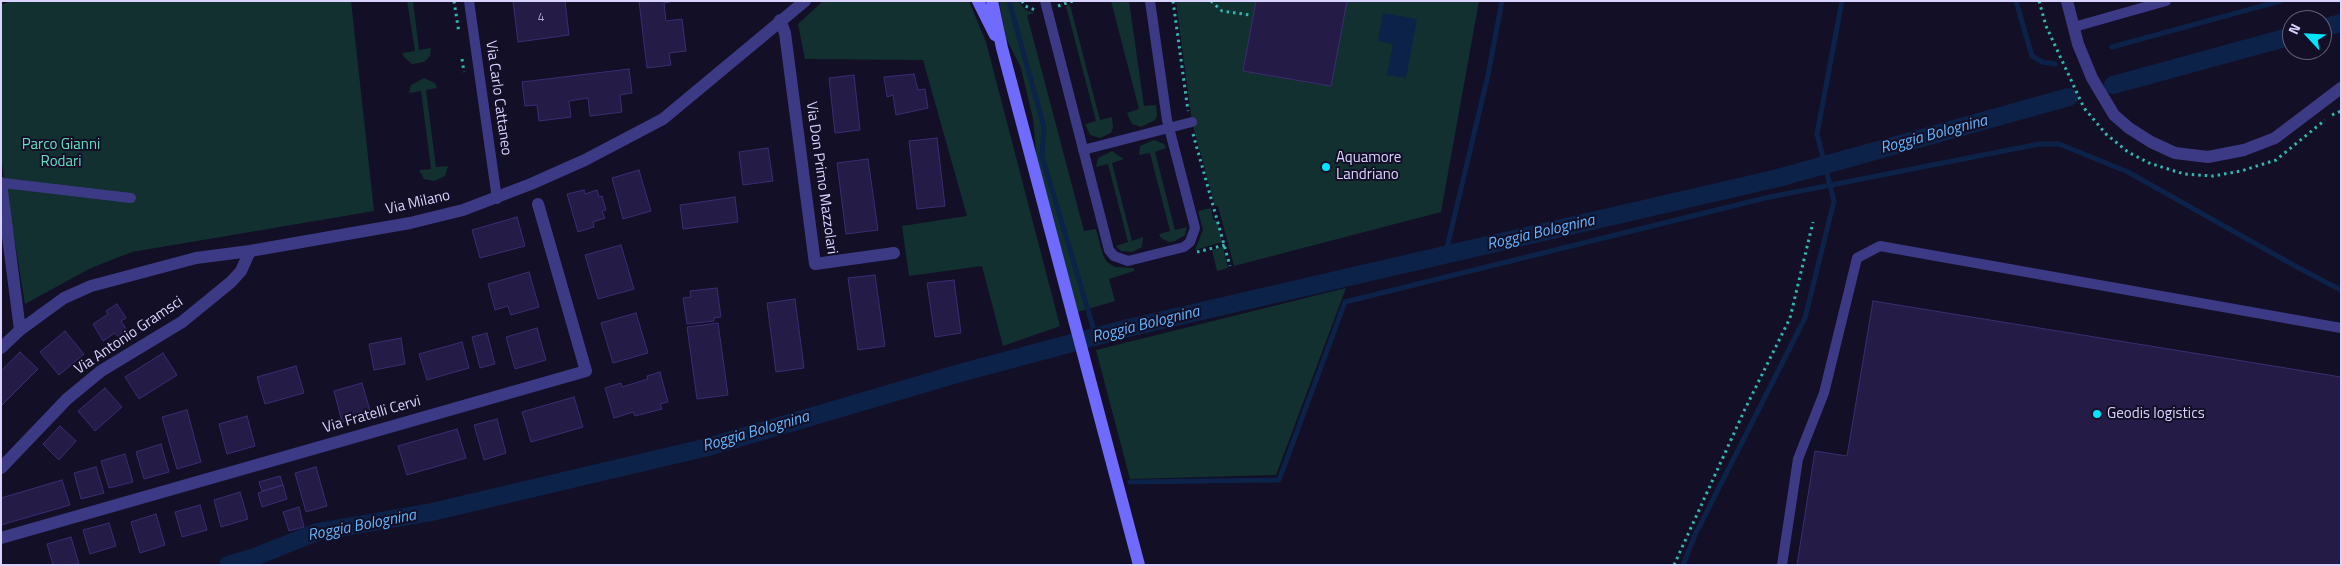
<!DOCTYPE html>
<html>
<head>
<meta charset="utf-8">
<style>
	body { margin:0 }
	#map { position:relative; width:2342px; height:566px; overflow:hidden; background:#130f26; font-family:"Titillium Web",sans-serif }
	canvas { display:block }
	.frame { position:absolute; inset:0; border:2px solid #d9d4ff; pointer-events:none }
	.north { position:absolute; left:2282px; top:10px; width:50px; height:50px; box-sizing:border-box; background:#130f26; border:1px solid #625e7d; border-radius:50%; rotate:295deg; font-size:14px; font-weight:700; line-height:20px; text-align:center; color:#d9d4ff }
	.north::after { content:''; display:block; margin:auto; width:18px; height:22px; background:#00e5ff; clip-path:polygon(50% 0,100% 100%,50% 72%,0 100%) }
</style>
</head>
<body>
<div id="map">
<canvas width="2342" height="566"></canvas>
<div class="frame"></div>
<div class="north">N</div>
</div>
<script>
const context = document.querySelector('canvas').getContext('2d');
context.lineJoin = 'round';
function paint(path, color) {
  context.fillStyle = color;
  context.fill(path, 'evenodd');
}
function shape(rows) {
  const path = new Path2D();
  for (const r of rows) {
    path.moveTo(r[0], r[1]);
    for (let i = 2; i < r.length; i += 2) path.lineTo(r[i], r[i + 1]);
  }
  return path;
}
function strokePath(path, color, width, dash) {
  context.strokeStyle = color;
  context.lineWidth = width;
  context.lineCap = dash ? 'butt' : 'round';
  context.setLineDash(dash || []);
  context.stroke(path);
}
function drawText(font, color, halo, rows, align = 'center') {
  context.font = font + ' "Titillium Web",sans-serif';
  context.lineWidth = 4;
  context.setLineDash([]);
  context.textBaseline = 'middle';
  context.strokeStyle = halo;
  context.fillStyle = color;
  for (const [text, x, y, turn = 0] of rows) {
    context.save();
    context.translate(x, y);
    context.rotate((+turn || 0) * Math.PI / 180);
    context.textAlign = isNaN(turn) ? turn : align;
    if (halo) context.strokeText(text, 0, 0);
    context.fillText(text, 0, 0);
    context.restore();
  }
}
const green = shape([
	[11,1,351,1,374,211,132,252,91,268,25,304,1,158,1,5],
	[407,1,413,1,419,50,431,48,430,56,424,62,412,64,404,57,402,53,415,51],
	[823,1,969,1,986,42,1060,326,1003,346,982,266,909,276,902,226,967,216,923,60,805,59,798,24],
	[999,1,1018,1,1026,10,1035,13,1027,15,1084,231,1096,229,1103,255,1107,262,1115,267,1134,268,1134,271,1109,279,1115,301,1078,312,1037,162,1033,119,1021,68,1006,38],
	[1111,1,1129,1,1144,106,1156,105,1157,116,1155,120,1141,127,1132,124,1127,113,1139,109],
	[1176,1,1479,1,1441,212,1234,266,1218,206,1215,206,1192,122],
	[1070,5,1100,120,1112,117,1113,127,1111,133,1100,138,1090,135,1085,124,1096,121,1066,6],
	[424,78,435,83,437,88,426,90,436,167,448,166,445,176,434,181,424,179,419,170,431,169,421,91,409,93,411,85],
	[1154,140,1164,144,1166,148,1155,152,1175,230,1187,227,1185,235,1175,241,1169,242,1161,238,1159,234,1170,231,1150,153,1139,155,1140,146],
	[1112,151,1124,159,1112,163,1132,241,1143,237,1142,247,1132,252,1121,251,1116,246,1128,242,1108,164,1096,167,1098,158],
	[1211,208,1213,219,1218,222,1222,242,1195,250,1203,230,1198,211],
	[1223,247,1228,268,1217,271,1212,250],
	[1346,288,1276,475,1130,479,1096,350]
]);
const water = shape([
	[1383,13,1417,19,1406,78,1387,75,1393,44,1378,41]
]);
const stream = shape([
	[1009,1,1044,127,1042,156,1096,337],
	[2016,1,2032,56,2042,62,2055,64],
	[2112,47,2280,1],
	[1445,256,1488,75,1502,1],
	[1130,482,1279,480,1345,302,1765,198,2039,144,2059,144,2128,172,2297,267,2341,290],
	[1683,565,1695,535,1805,318,1834,201,1817,134,1842,1]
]);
const canal = shape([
	[2322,28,2341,23],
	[2113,85,2292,36],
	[228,565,252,558,317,532,432,512,708,447,960,373,1128,328,1778,178,2069,97]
]);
const building = shape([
	[513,1,565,1,569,35,518,42,513,1],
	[639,1,674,1,664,3,666,21,682,19,686,51,669,53,671,65,647,68,639,1],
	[1256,1,1347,1,1331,86,1243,71,1256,1],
	[629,69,632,93,620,95,622,112,590,116,588,98,569,101,571,117,539,121,537,105,525,106,522,82,629,69],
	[914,74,918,90,925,89,928,108,896,115,893,95,887,97,884,77,914,74],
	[854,75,860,130,835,133,829,78,854,75],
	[937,138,945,206,917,209,909,141,937,138],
	[768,148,773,181,743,185,739,152,768,148],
	[868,159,878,230,846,234,837,163,868,159],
	[639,170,651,211,623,219,612,178,639,170],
	[584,190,585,194,597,190,599,197,602,196,606,210,602,211,605,218,593,222,594,227,578,232,567,194,584,190],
	[735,197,738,222,683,229,680,205,735,197],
	[517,217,525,246,480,258,472,230,517,217],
	[621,245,634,289,598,299,585,255,621,245],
	[529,272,539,307,511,315,508,306,495,310,488,284,529,272],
	[875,275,885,346,858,350,848,278,875,275],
	[954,280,961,333,935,337,927,283,954,280],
	[717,288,721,317,714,318,714,321,687,324,683,298,691,297,690,291,717,288],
	[795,299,804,368,776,372,767,303,795,299],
	[1873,301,2341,377,2341,565,1797,565,1815,451,1847,456,1873,301],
	[117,304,126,318,121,321,128,332,119,338,115,333,103,341,93,324,108,314,106,311,117,304],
	[636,313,648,353,613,363,601,323,636,313],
	[718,323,728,395,697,399,687,327,718,323],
	[537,328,546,360,515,369,506,337,537,328],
	[65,331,84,354,59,375,40,352,65,331],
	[487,333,495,364,480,368,472,337,487,333],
	[401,338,405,364,374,370,369,344,401,338],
	[462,342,469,368,427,380,419,354,462,342],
	[20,352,38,369,1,406,1,371,20,352],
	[163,353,177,375,139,399,125,377,163,353],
	[296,366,304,393,265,404,257,377,296,366],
	[660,372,668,402,660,404,662,409,635,416,633,412,614,418,605,388,621,383,622,387,648,379,647,376,660,372],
	[362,383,371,414,342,422,334,391,362,383],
	[105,388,122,407,95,431,78,411,105,388],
	[574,397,583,427,531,442,522,412,574,397],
	[187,410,201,462,177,469,162,417,187,410],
	[247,416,255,446,227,454,219,424,247,416],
	[497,419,506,453,484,460,474,425,497,419],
	[60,426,76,441,59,460,43,444,60,426],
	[457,429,466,458,407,475,398,446,457,429],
	[161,444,169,472,144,479,136,452,161,444],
	[125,454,133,482,109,488,101,461,125,454],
	[96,467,104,493,81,499,74,473,96,467],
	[316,467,327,506,306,512,295,473,316,467],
	[280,476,283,485,262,491,259,482,280,476],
	[62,480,70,505,1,525,1,498,62,480],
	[283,485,287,499,262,507,258,493,283,485],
	[240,492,248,519,221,527,214,500,240,492],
	[200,505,207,530,182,537,175,512,200,505],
	[299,507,304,527,289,531,283,512,299,507],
	[156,514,165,545,140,553,131,522,156,514],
	[109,523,116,546,90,554,83,530,109,523],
	[71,537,79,564,53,565,47,544,71,537]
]);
const path = shape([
	[454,1,459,33],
	[1022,1,1025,6,1035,10],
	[1173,1,1188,111],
	[1211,1,1222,11,1250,15],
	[2039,1,2046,26,2084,108,2106,134,2128,152,2149,163,2184,174,2213,176,2241,171,2276,160,2325,120],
	[1058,6,1073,1],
	[462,59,464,72],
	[2332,115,2341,111],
	[1193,134,1230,266],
	[1197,252,1225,245],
	[1674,565,1745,409,1790,318,1813,222]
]);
const service = shape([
	[469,1,497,199],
	[1045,1,1109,250,1114,256,1128,261,1184,247,1190,242,1195,228,1167,120,1150,1],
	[2074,27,2166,1],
	[1083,150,1192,122],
	[3,183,131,198],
	[1782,565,1798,459,1824,393,1857,258,1880,246,2341,328]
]);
const minor = shape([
	[2067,1,2078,44,2092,78,2114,115,2129,128,2151,142,2175,153,2208,157,2244,150,2275,138,2341,88],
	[780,20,785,33,815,264,894,253],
	[1,183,20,330],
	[1,348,20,330,64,298,91,286,196,258,250,251,410,223,463,210,531,184,585,160,663,119,805,1],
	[1,468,67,399,101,371,182,322,231,282,241,271,250,251],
	[1,538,586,371,538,204]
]);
const secondary = shape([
	[978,1,995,35],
	[992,1,1002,48,1139,565]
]);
const markers = [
	[1326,167,5,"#00e5ff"],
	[2097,414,5,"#00e5ff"]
];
const numberNames = [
	["4",541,18]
];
const streetNames = [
	["Via Carlo Cattaneo",498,98,82],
	["Via Don Primo Mazzolari",821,178,82],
	["Via Milano",418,203,-13],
	["Via Antonio Gramsci",129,336,-34],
	["Via Fratelli Cervi",372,415,-16]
];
const parkNames = [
	["Parco Gianni",61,145],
	["Rodari",61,162]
];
const poiNames = [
	["Aquamore",1336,158],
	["Landriano",1336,175],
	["Geodis logistics",2107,414]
];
const waterNames = [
	["Roggia Bolognina",1934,135,-15],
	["Roggia Bolognina",1541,233,-13],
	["Roggia Bolognina",1146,325,-14],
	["Roggia Bolognina",756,432,-16],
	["Roggia Bolognina",362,526,-11]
];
paint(green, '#12302f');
paint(water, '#0c2248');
strokePath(stream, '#0c2248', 5);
strokePath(canal, '#0c2248', 18);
paint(building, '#241b47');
strokePath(building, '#3b2d73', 1);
strokePath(path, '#2fb8b0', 3, [2.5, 4]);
strokePath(service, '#3d3a85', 10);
strokePath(minor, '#3d3a85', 12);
strokePath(secondary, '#6f6bff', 12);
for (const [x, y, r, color] of markers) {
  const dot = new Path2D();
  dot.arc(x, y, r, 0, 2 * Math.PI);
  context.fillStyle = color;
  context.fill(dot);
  strokePath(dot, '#130f26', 2);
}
drawText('12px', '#aca6d1', null, numberNames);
drawText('15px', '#d9d4ff', '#130f26', streetNames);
drawText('15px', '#5fe0c0', '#130f26', parkNames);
drawText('15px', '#d9d4ff', '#130f26', poiNames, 'left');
drawText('italic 16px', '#62b6ff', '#130f26', waterNames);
</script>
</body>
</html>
